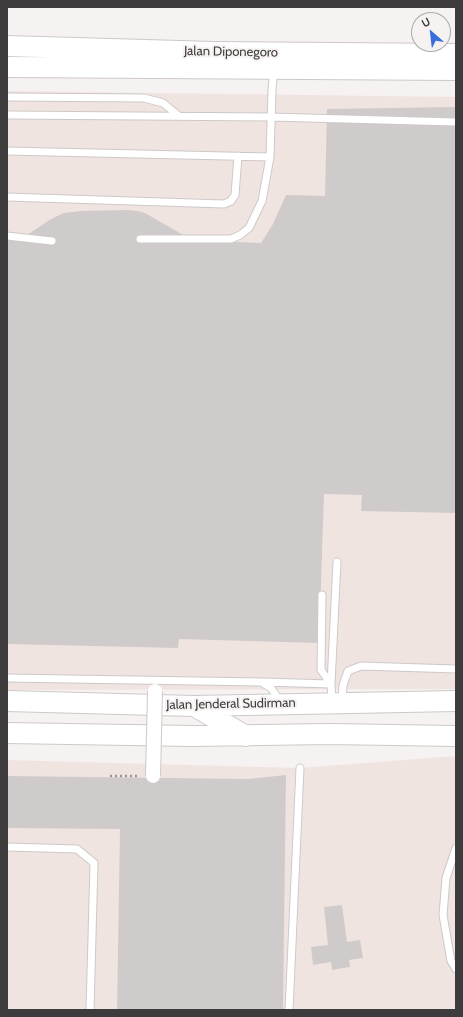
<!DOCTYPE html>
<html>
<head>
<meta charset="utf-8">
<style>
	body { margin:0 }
	#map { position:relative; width:463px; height:1017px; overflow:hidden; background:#f6f2f1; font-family:Cabin,sans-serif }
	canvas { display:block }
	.frame { position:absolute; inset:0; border:8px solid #3d3b3b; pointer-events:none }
	.north { position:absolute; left:411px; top:12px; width:40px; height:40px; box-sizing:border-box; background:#f6f2f1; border:1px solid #aca9a8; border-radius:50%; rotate:332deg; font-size:11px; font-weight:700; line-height:16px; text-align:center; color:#3d3b3b }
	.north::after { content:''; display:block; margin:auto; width:14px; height:18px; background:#376ddc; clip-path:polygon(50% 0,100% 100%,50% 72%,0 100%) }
</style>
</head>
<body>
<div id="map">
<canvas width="463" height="1017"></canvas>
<div class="frame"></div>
<div class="north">U</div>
</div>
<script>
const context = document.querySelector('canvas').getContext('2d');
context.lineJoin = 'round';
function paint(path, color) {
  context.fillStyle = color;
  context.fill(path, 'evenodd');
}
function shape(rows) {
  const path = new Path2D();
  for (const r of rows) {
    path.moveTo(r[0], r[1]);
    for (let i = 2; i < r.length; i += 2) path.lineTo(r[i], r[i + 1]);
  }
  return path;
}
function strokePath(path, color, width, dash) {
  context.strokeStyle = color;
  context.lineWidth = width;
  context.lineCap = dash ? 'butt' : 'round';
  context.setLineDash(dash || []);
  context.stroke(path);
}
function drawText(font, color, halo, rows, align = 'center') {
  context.font = font + ' Cabin,sans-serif';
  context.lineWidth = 4;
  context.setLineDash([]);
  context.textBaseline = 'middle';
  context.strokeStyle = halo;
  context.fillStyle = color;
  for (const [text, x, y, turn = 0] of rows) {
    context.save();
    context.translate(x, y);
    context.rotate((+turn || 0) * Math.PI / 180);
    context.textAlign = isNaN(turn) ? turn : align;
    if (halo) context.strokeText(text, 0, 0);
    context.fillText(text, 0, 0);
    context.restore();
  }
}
const built = shape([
	[7,91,456,97,456,689,7,690],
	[456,756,456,1010,7,1010,7,760,300,768]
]);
const building = shape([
	[456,107,456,513,361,511,362,495,324,494,319,643,179,639,178,648,7,644,7,233,27,235,51,219,64,213,81,211,126,210,138,211,145,213,192,240,261,243,273,224,286,195,325,196,327,109],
	[286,775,283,1010,117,1010,120,829,7,828,7,776,248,779],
	[342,905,347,942,360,940,363,958,349,960,350,967,332,970,331,962,313,965,311,947,328,945,324,907]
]);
const path = shape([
	[110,776,140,776]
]);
const lane = shape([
	[7,97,144,98,163,103,179,116],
	[7,115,271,117,456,122],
	[7,151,270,157],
	[7,197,224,204,231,201,235,195,238,156],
	[7,236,52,241],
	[140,239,231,239,240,235,249,228,262,201,270,157,272,89,274,70],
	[322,595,321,670,331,684,332,702],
	[7,678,261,682,271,688,280,701],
	[263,682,331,684,337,562],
	[342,702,343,685,348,671,361,666,456,669],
	[7,847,77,849,94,863,90,1010],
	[456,848,446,878,443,915,451,961,456,969],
	[289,1010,300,768]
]);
const secondary = shape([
	[7,46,214,52,456,54],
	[7,67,456,70],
	[7,701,194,706,456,701],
	[194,706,246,736],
	[7,733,193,736,329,734,456,736]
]);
const streetBridge = shape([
	[153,776,155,691]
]);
const streetNames = [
	["Jalan Diponegoro",231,52,1],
	["Jalan Jenderal Sudirman",231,704,-1]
];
paint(built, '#f0e4e1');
paint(building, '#cfcbca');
strokePath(lane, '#cdc9c8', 9);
strokePath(secondary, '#cdc9c8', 22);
strokePath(path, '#999695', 2.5, [2, 3]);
strokePath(lane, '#fff', 7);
strokePath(secondary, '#fff', 20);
strokePath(streetBridge, '#cdc9c8', 16, []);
strokePath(streetBridge, '#fff', 14);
drawText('13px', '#3d3b3b', '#f6f2f1', streetNames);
</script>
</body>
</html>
